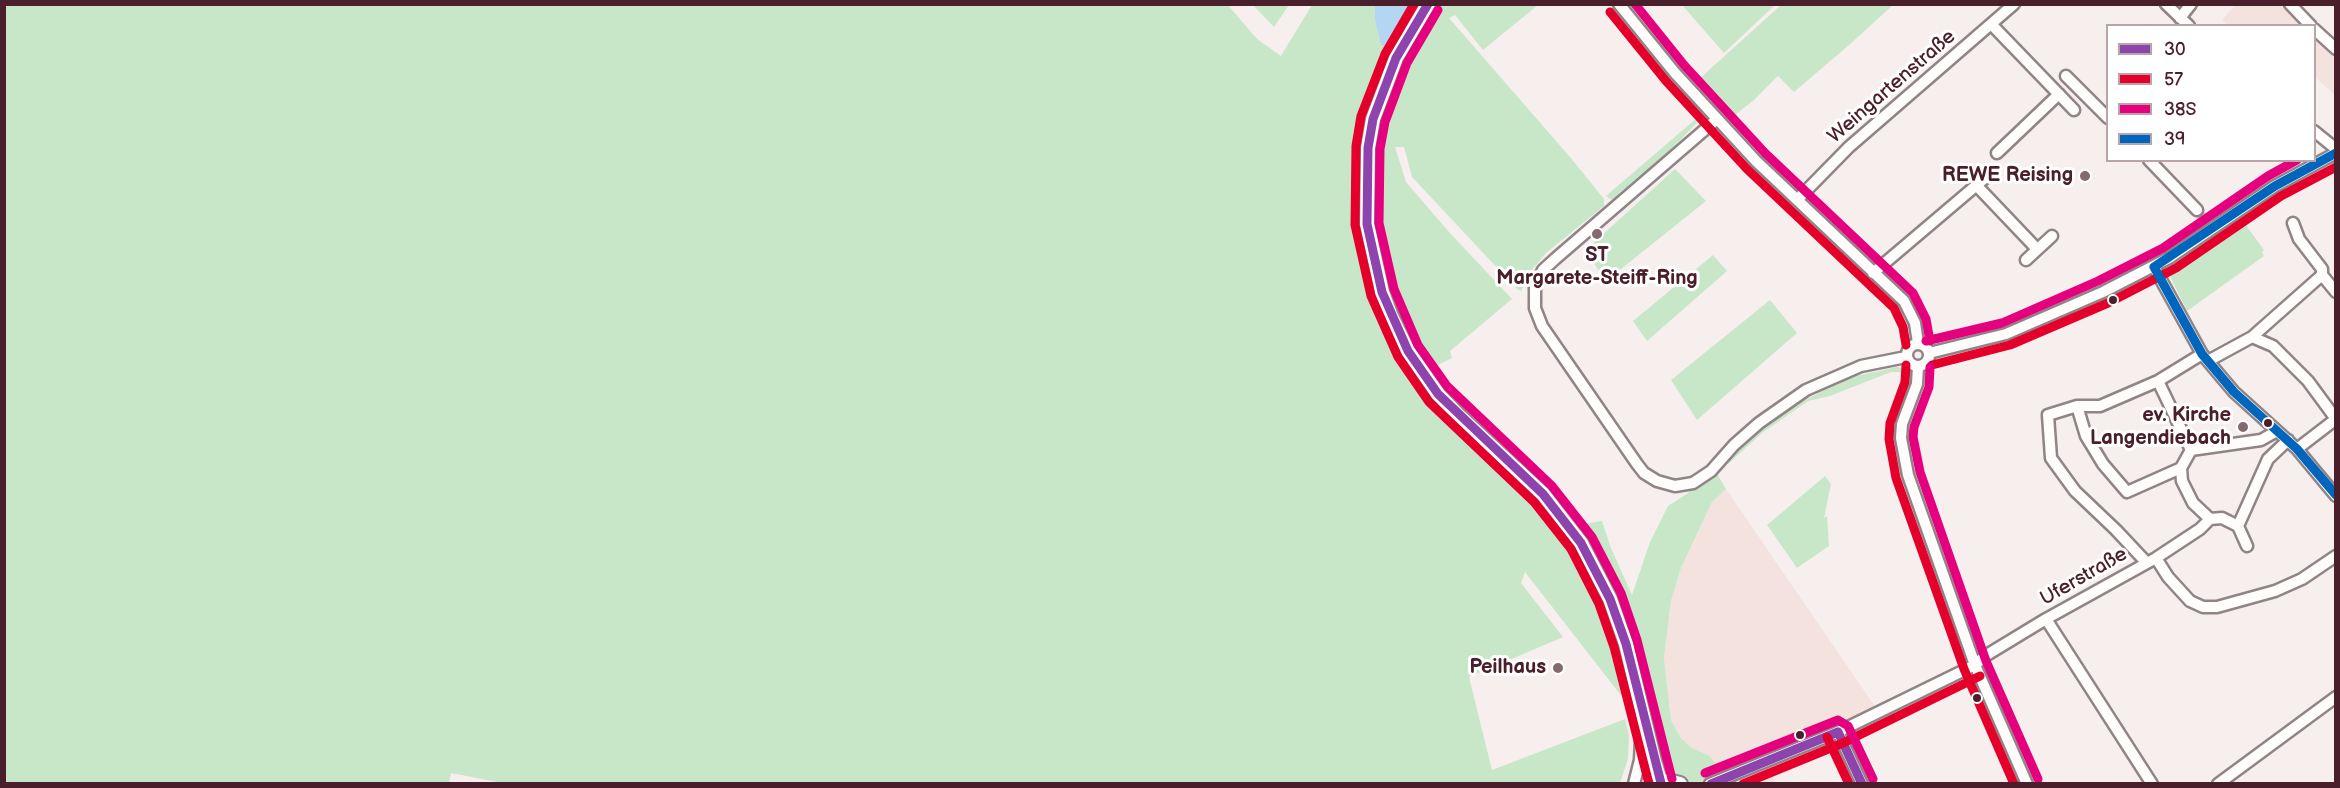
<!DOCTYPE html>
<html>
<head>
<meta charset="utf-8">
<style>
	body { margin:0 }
	#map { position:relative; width:2340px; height:788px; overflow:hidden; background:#f6efee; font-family:"Balsamiq Sans",sans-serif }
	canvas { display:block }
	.frame { position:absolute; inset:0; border:6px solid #4a1f2b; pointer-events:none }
	.legend { position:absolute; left:2106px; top:24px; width:210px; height:138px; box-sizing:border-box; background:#fff; border:2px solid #b7a5aa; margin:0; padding:8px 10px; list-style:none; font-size:18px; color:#4a1f2b }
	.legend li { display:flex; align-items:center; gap:12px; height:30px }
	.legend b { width:30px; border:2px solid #b7a5aa }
</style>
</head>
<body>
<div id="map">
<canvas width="2340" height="788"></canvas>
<div class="frame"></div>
<ul class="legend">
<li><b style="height:8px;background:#8e44ad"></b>30</li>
<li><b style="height:8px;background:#e4002b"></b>57</li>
<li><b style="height:8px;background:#e5007d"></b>38S</li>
<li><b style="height:8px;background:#0065bd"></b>39</li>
</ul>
</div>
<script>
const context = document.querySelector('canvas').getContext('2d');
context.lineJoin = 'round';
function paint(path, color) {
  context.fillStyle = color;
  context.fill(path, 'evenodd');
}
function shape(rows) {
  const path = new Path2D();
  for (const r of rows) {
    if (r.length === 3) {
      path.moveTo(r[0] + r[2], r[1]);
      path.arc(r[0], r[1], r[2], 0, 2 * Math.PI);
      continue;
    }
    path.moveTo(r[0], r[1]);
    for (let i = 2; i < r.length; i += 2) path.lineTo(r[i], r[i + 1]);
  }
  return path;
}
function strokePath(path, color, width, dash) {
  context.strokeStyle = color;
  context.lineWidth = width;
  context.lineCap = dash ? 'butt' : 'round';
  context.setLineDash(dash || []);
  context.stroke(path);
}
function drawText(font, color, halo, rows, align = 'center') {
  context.font = font + ' "Balsamiq Sans",sans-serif';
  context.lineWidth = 6;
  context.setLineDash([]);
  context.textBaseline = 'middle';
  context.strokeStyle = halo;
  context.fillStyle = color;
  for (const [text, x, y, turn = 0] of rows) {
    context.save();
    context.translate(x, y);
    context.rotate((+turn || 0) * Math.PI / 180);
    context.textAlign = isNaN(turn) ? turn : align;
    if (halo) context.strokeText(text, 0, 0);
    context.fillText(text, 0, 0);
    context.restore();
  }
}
const built = shape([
	[2235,5,2282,5,2303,25,2228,25,2222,20],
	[2314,36,2335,57,2335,95,2315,77],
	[1726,489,1876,708,1765,760,1775,783,1694,783,1715,777,1708,755,1692,748,1681,738,1671,720,1664,658,1671,601,1681,568,1712,502]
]);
const green = shape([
	[5,4,1227,4,1257,39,1281,56,1312,5,1375,5,1375,20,1392,55,1379,89,1364,224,1405,353,1539,497,1576,546,1606,601,1633,694,1632,704,1638,734,1638,760,1631,783,1626,783,1633,761,1634,735,1631,716,1623,698,1525,572,1521,583,1563,637,1469,677,1492,770,1625,719,1629,735,1628,759,1620,783,507,784,451,773,449,784,5,784],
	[1614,4,1700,108,1702,118,1661,159,1619,193,1615,200,1612,200,1606,196,1698,117,1610,5],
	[1253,5,1289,5,1274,27],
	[1435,5,1538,5,1483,50,1455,15,1449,18,1570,157,1604,199,1604,206,1546,253,1531,271,1521,291,1517,289,1412,177,1404,147,1395,147,1406,182,1449,232,1512,299,1450,351,1452,358,1436,366,1448,392,1464,410,1549,487,1582,524,1602,521,1611,548,1632,595,1650,542,1668,506,1688,493,1710,465,1716,472,1726,489,1712,502,1681,568,1671,601,1664,658,1671,720,1681,738,1692,748,1708,755,1717,765,1720,772,1715,777,1696,783,1686,781,1668,772,1661,759,1589,546,1444,395,1415,352,1387,294,1372,226,1373,150,1378,121,1400,60],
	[1625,5,1632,5,1694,79,1688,80],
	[1682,5,1775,5,1724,53],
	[1781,5,1893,5,1849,45,1794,92,1778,76,1754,100,1731,118,1698,80],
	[1675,169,1706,201,1606,281,1595,265,1590,250,1591,245],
	[2240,217,2264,250,2262,252,2264,256,2187,311,2168,272,2169,269,2172,265],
	[1713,255,1727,271,1647,341,1633,321],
	[1770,300,1797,333,1697,420,1671,380],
	[1897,367,1905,368,1910,377,1898,372,1891,372,1830,396,1808,401,1762,433,1728,464,1726,461,1749,439,1794,406,1847,378],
	[1825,476,1831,484,1824,518,1827,516,1829,546,1797,568,1767,525]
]);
const water = shape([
	[1375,5,1419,5,1402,34,1392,55,1381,44,1375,20]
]);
const minorTunnel = shape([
	[2197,210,2206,223]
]);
const minor = shape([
	[1619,4,1675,73,1756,161,1904,301,1915,323,1918,343],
	[2166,4,2189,26],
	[2290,4,2311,26],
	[2180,18,2191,4],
	[1992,25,2074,110],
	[2314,29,2336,49],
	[2066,76,2108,118],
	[1716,120,1555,259,1543,270,1535,286,1535,308,1542,326,1637,464,1644,473,1657,481,1675,486,1693,483,1711,471,1734,445,1759,423,1806,390,1861,366,1906,357],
	[2314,131,2336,149],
	[1997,153,2059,94],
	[2149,160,2197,210],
	[1977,186,2037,249],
	[1797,200,1849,147,2014,4],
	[2293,223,2299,239,2322,269,2322,275,2336,292],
	[2026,260,2052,236],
	[2154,267,2202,354,2234,392,2297,449,2336,496],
	[1873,273,1985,178],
	[2252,337,2273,346,2308,381,2336,419],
	[1918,355,11],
	[1929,353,2006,334,2103,292,2169,258,2275,186,2336,153],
	[2208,361,2252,337,2322,275],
	[1918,366,1917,384,1902,424,1901,438,1908,475,1975,665,2027,784],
	[2158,381,2191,450],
	[2077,406,2086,436,2103,464,2127,492,2181,468],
	[2297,449,2336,419],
	[2191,450,2261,440,2277,431],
	[2191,450,2181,468,2182,481,2193,503,2210,519],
	[2210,519,2222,518,2238,526,2268,459,2288,440],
	[2238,526,2247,546],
	[2156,558,2168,577,2190,601,2203,607,2217,607,2275,591,2302,579,2336,556],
	[2146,562,2116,530,2075,491,2051,458,2048,415,2077,406,2100,406,2158,381,2202,354],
	[2046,619,2152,784],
	[1838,732,1862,784],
	[1634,784,1640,760,1642,723],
	[1710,784,1838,732,1975,665,1985,656,2046,619,2156,558,2200,529,2210,519],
	[2218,784,2336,697]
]);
const major = shape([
	[1428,4,1396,58,1373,119,1368,148,1367,224,1382,292,1390,314,1408,351,1438,394,1460,417,1543,494,1581,543,1610,599,1626,644,1654,761,1661,783],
	[1660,784,1668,781,1680,784]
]);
const bus1 = shape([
	[1428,4,1396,58,1373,119,1368,148,1367,224,1382,292,1408,351,1438,394,1543,494,1581,543,1610,599,1626,644,1661,783],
	[1838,732,1862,784],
	[1711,784,1838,732]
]);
const bus2 = shape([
	[1414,4,1385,54,1361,116,1356,146,1355,225,1371,296,1398,357,1429,402,1534,502,1571,549,1599,604,1614,647,1649,784],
	[1610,12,1666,81,1747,169,1894,308,1903,327,1906,345],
	[1906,365,1905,382,1890,423,1889,439,1896,478,1964,669,2014,784],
	[1932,365,2010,345,2108,303,2176,268,2281,196,2336,167],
	[1827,737,1849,784],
	[1743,784,1843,743,1980,676]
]);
const bus3 = shape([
	[1635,4,1684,65,1765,153,1913,293,1926,319,1930,341],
	[1438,10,1407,63,1385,122,1380,149,1379,223,1394,289,1418,345,1447,386,1552,486,1592,537,1621,593,1637,640,1672,779],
	[1926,341,2002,323,2098,281,2163,248,2268,176,2297,160],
	[1930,367,1929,387,1914,427,1913,437,1920,472,1986,661,2038,779],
	[1705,773,1838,720,1848,726,1873,779]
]);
const bus4 = shape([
	[2336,153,2275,186,2154,267,2202,354,2234,392,2297,449,2336,495]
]);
const markers = [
	[2085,176,6,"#86686f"],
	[1597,234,6,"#86686f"],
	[2113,300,5,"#4a1f2b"],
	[2268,423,5,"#4a1f2b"],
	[2243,427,6,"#86686f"],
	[1558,668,6,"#86686f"],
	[1977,698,5,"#4a1f2b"],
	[1800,735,5,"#4a1f2b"]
];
const streetNames = [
	["Weingartenstraße",1892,87,-41],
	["Uferstraße",2084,577,-30]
];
const poiNames = [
	["REWE Reising",2073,176],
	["ST",1597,256,"center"],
	["Margarete-Steiff-Ring",1597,279,"center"],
	["ev. Kirche",2231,416],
	["Langendiebach",2231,439],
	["Peilhaus",1546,668]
];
paint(built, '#f4e2df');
paint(green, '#c8e7c8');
paint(water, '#b4d6f3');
strokePath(minorTunnel, '#d4c5c7', 10, [10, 5]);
strokePath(minor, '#908486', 15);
strokePath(major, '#908486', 18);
strokePath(minor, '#fefdfc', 10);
strokePath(major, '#fefdfc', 14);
strokePath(bus1, '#8e44ad', 9);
strokePath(bus2, '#e4002b', 9);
strokePath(bus3, '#e5007d', 9);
strokePath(bus4, '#0065bd', 9);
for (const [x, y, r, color] of markers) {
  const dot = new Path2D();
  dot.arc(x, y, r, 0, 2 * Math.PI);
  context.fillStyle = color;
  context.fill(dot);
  strokePath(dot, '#fff', 2);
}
drawText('20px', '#4a1f2b', '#fff', streetNames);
drawText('bold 20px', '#4a1f2b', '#fff', poiNames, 'right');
</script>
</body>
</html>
